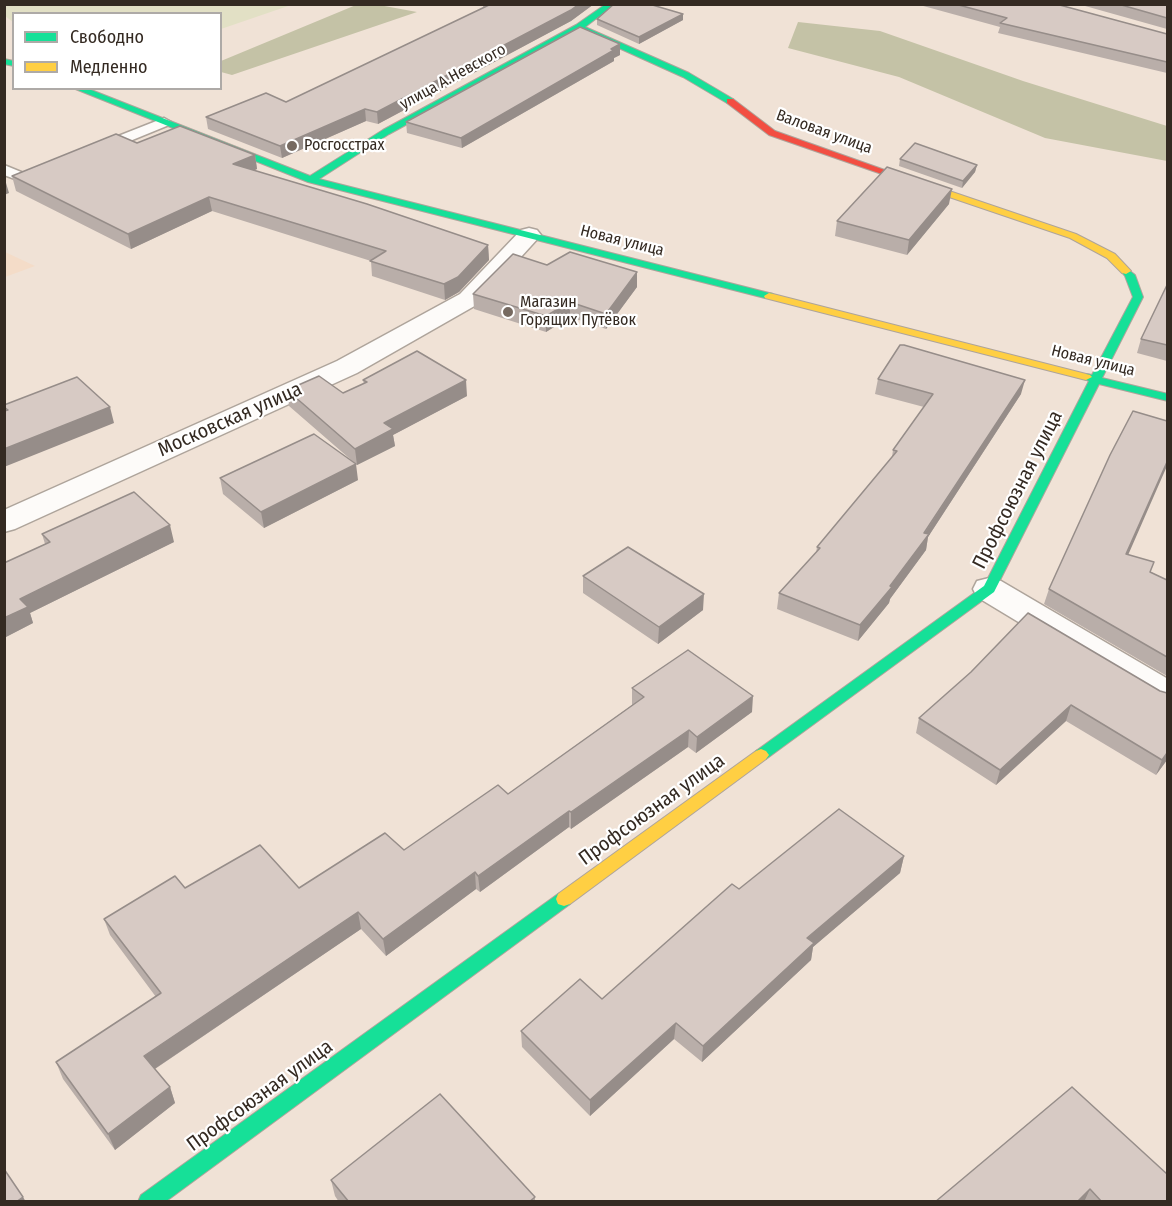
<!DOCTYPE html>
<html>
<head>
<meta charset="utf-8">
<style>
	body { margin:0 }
	#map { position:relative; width:1172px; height:1206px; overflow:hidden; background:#f0e2d6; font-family:"Fira Sans Condensed",sans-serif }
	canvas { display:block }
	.frame { position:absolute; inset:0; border:6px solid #342a22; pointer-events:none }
	.legend { position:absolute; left:12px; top:12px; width:210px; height:78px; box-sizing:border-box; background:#fff; border:2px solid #aeaaa7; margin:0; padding:8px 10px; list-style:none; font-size:18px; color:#342a22 }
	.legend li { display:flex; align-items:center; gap:12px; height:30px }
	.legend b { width:30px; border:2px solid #aeaaa7 }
</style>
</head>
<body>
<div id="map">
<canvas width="1172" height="1206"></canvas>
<div class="frame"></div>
<ul class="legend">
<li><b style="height:8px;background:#16e098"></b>Свободно</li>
<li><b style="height:8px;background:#ffcf43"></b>Медленно</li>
</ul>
</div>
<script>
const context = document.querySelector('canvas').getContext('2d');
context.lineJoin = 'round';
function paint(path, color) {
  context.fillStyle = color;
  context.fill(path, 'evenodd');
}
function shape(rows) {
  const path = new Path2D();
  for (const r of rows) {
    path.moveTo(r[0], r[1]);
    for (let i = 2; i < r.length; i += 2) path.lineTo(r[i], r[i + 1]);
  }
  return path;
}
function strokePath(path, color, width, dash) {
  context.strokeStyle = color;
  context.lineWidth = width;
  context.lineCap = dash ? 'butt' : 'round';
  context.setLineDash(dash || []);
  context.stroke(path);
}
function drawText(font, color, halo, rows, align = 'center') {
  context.font = font + ' "Fira Sans Condensed",sans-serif';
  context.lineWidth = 4.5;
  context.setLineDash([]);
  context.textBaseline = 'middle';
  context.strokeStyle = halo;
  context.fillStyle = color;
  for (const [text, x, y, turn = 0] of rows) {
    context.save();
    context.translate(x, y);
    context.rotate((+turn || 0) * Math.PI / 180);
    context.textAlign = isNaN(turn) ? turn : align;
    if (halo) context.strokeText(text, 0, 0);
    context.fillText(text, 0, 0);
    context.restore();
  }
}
const built = shape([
	[4,252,5,252,35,266,5,277]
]);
const green = shape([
	[4,5,5,4,291,5,221,29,220,14,14,14,13,22,5,16]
]);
const forest = shape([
	[356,5,379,5,417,12,232,75,221,72,221,61],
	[798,22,880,31,1023,81,1167,126,1167,161,1045,138,899,77,788,48]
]);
const lane = shape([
	[164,118,171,122,169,125,103,152,98,153,91,149,93,146,164,118],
	[4,165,26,174,42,168,49,172,47,175,26,183,4,175,4,165]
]);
const street = shape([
	[529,228,537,230,541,235,478,304,357,373,15,529,4,532,4,510,337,361,460,294,521,230,529,228],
	[989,578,1001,581,1168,679,1168,708,1156,705,977,597,973,589,977,581,989,578]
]);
const fast = shape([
	[606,4,615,4,585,27,689,73,733,99,733,103,727,103,683,77,579,30,389,134,319,179,773,294,773,298,765,298,308,182,73,88,86,88,310,176,383,130,576,25,606,4],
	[4,59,14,61,14,66,4,64,4,59],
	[1126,268,1135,275,1143,297,1102,378,1168,394,1168,401,1099,384,994,592,766,759,756,759,753,755,756,751,984,586,1089,381,1080,377,1086,374,1092,375,1133,297,1125,276,1121,271,1126,268],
	[564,892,570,894,572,899,570,904,165,1202,138,1202,141,1195,558,894,564,892]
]);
const slow = shape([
	[902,177,908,177,1076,234,1115,254,1131,271,1126,274,1122,273,1107,258,1070,238,902,181,902,177],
	[769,293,1090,375,1092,377,1086,380,765,298,764,296,769,293],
	[761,749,766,751,769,755,766,759,570,904,564,906,558,904,556,899,558,894,756,751,761,749]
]);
const jam = shape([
	[727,99,733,99,775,131,910,179,902,181,769,135,727,103,727,99]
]);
const wall = shape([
	[483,4,594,4,571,21,378,124,366,121,282,158,208,129,206,117,286,102,483,8],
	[916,4,1056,4,1167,34,1167,73,998,33,1000,27],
	[1078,4,1167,4,1167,29],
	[597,19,683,20,639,44,597,25],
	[620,44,620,55,614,58,614,61,462,148,407,133,406,122],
	[137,143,255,155,257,169,254,170,488,245,489,260,459,292,445,300,372,276,371,261,212,211,131,249,16,191,12,176],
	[900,159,977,165,975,172,962,188,899,166],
	[949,204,907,255,835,236,837,221],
	[547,265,637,287,606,329,570,317,546,332,474,309,473,294],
	[1167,285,1167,361,1137,353,1141,339],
	[878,379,1021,394,928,537,926,550,890,599,889,603,858,641,777,609,779,593,816,553,817,547,892,457,893,450,924,407,875,394],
	[363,380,467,396,393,435,395,446,357,465,289,406,287,390,343,393,364,384],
	[220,478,358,480,264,528,223,494],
	[42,534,174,542,30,613,33,623,4,638,4,563,45,544],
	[1128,555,1151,572,1167,580,1167,676,1044,604,1049,589],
	[583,576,703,610,658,644,583,593],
	[632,688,752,712,696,753,688,747,571,829,569,827,480,892,476,889,386,956,361,929,155,1069,170,1087,175,1103,115,1150,63,1079,56,1062,156,997,110,935,104,919,185,888,299,888,404,850,508,794,632,705],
	[1160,691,1167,760,1156,775,1066,721,996,785,916,733,919,718],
	[904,856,900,873,813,947,811,960,702,1062,674,1039,590,1116,522,1047,521,1031,602,999,739,889],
	[1167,1174,1167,1202,935,1202],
	[331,1180,535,1197,535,1202,339,1202,335,1196]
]);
const shadedWall = shape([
	[579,4,594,4,571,21,378,124,377,112],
	[683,14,683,20,639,44,639,37],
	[620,44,620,55,614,58,614,61,462,148,461,138],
	[365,109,366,121,282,158,280,146],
	[255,155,257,169,236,179,233,164],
	[977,165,975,172,962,188,963,181],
	[4,176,9,193,4,195],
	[952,189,949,204,907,255,909,240],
	[209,197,212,211,131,249,128,234],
	[488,245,489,260,459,292,445,300,444,284],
	[637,272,637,287,606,329,606,314],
	[570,302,570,317,546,332,546,316],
	[466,380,467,396,393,435,395,446,357,465,355,449,384,423],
	[1025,380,1021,394,928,537,926,550,890,599,889,603,858,641,860,625,890,586],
	[110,407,114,423,4,467,4,449],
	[1167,462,1167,466,1122,569,1126,554],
	[356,464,358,480,264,528,261,512],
	[170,525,174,542,30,613,33,623,4,638,4,618,20,599],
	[704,594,703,610,658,644,659,627],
	[753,696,752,712,696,753,697,737],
	[1071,705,1066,721,996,785,1000,770],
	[689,730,688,747,571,829,571,812],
	[1167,753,1167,760,1156,775,1162,760],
	[569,811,569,827,480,892,478,876],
	[904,856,900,873,813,947,811,960,702,1062,703,1046,807,938],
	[475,872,476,889,386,956,383,939],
	[358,912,361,929,150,1072,144,1056],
	[676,1023,674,1039,590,1116,590,1100],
	[170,1087,175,1103,115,1150,108,1134],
	[1090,1189,1084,1202,1077,1202],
	[23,1197,26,1202,16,1202]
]);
const building = shape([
	[488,4,579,4,571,10,377,112,365,109,280,146,206,117,266,93,286,102,489,5,488,4],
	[614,4,649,4,683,14,639,37,597,19,614,4],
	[955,4,1056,4,1167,34,1167,62,1000,23,1007,18,955,4],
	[1118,4,1167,4,1167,18,1118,4],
	[580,27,620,44,611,49,614,50,461,138,406,122,580,27],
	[180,126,255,155,233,164,367,204,488,245,458,277,444,284,370,261,386,251,209,197,128,234,12,176,116,134,137,143,180,126],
	[915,143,977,165,963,181,900,159,915,143],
	[887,167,952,189,909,240,837,221,887,167],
	[570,252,637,272,606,314,570,302,546,316,473,294,513,254,547,265,570,252],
	[1167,285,1167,345,1141,339,1167,285],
	[900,345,904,345,1025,380,924,533,929,534,890,586,892,587,860,625,779,593,820,548,817,547,897,451,893,450,933,394,878,379,900,345],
	[417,351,466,380,384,423,393,429,355,449,287,390,319,376,343,393,367,382,363,380,417,351],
	[77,377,110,407,4,449,4,411,8,410,4,407,4,405,77,377],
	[1133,411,1167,421,1167,462,1126,554,1154,562,1150,572,1167,580,1167,657,1049,589,1110,455,1133,411],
	[314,434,356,464,261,512,220,478,314,434],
	[134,492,170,525,20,599,28,607,4,618,4,563,50,542,42,534,134,492],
	[628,547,704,594,659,627,583,576,628,547],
	[1028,613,1160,691,1167,693,1167,753,1162,760,1071,705,1000,770,919,718,971,672,1028,613],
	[688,650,753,696,697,737,689,730,571,812,569,811,478,876,475,872,383,939,358,912,144,1056,170,1087,108,1134,56,1062,161,993,104,919,175,876,185,888,260,845,299,888,385,833,404,850,498,785,508,794,644,697,632,688,688,650],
	[839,809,904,856,807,938,814,943,703,1046,676,1023,590,1100,521,1031,580,979,602,999,732,884,739,889,839,809],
	[1072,1087,1167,1174,1167,1202,1102,1202,1090,1189,1077,1202,935,1202,1072,1087],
	[440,1094,535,1197,529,1202,349,1202,331,1180,440,1094],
	[4,1169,23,1197,16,1202,4,1202,4,1169]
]);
const markers = [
	[292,146,6,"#766a61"],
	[508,312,6,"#766a61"]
];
const farStreetnames = [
	["улица А.Невского",453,77,-29],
	["Валовая улица",824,132,20],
	["Новая улица",622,241,14],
	["Новая улица",1093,361,14]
];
const farPoinames = [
	["Росгосстрах",304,146],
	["Магазин",520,303],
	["Горящих Путёвок",520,321]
];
const streetNames = [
	["Московская улица",230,420,-24],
	["Профсоюзная улица",1018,490,-63],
	["Профсоюзная улица",652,810,-36],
	["Профсоюзная улица",260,1096,-36]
];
paint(built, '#f4dcc8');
paint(green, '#e2e0c5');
paint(forest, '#c4c2a6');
strokePath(lane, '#aea49b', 3);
strokePath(street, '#aea49b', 3);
strokePath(fast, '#aea49b', 2);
strokePath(slow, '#aea49b', 2);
strokePath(jam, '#aea49b', 2);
paint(lane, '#fdfbf9');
paint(street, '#fdfbf9');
paint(fast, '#16e098');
paint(slow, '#ffcf43');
paint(jam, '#f24e42');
paint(wall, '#b9aea9');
paint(shadedWall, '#968d89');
paint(building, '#d7cac4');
strokePath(building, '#968d89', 1.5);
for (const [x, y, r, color] of markers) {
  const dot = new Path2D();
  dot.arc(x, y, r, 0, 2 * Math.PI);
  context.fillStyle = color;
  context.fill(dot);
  strokePath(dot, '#fff', 2);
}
drawText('16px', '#342a22', '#fff', farStreetnames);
drawText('16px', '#342a22', '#fff', farPoinames, 'left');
drawText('20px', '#342a22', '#fff', streetNames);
</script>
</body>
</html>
